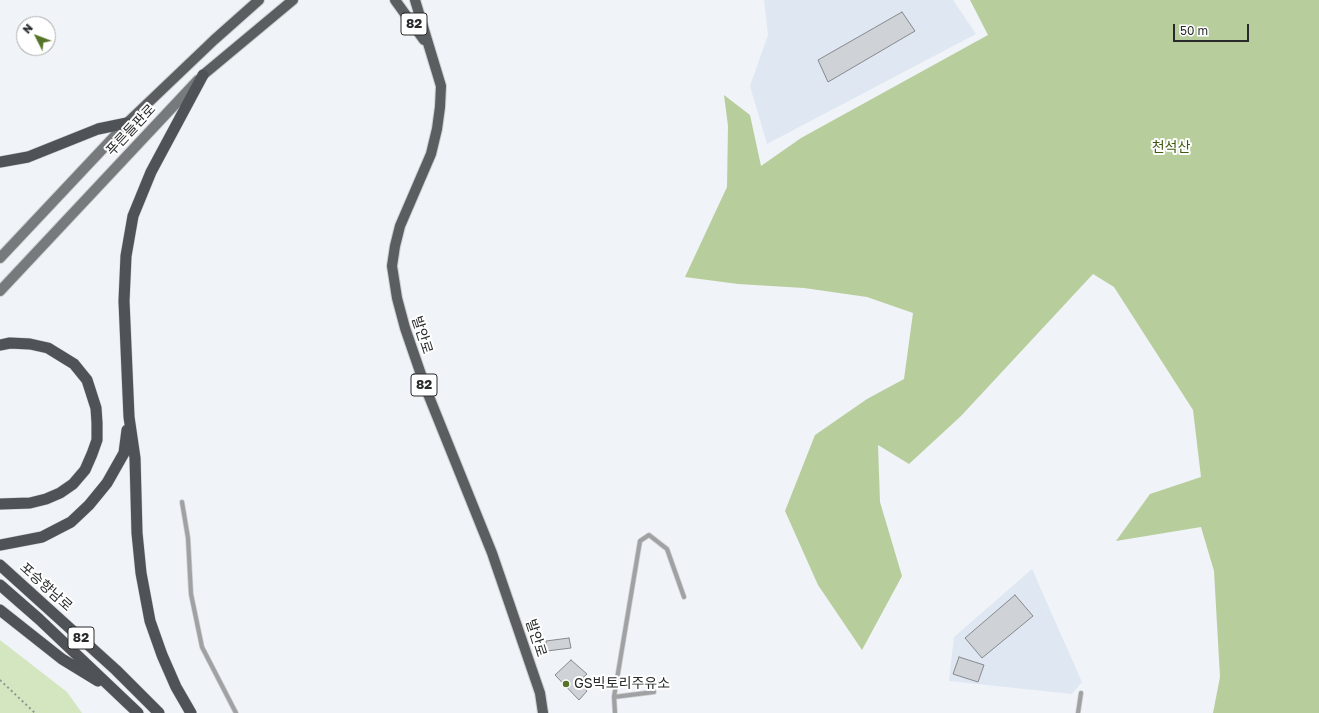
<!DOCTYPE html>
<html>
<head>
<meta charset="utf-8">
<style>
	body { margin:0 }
	#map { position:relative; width:1319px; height:713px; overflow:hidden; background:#f0f3f7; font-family:"Golos Text",sans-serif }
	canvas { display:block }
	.north { position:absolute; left:16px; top:16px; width:40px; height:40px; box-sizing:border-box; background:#fff; border:1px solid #a9aaaa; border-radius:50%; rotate:312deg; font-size:11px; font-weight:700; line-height:16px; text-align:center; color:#282a2b }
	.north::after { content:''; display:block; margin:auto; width:14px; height:18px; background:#567429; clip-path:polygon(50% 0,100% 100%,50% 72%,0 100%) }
	.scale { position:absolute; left:1173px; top:24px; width:76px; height:18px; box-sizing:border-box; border:2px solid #282a2b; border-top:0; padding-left:5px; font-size:12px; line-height:14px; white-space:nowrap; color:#282a2b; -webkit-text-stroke:3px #fff; paint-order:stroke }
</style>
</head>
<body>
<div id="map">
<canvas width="1319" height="713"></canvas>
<div class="north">N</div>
<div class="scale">50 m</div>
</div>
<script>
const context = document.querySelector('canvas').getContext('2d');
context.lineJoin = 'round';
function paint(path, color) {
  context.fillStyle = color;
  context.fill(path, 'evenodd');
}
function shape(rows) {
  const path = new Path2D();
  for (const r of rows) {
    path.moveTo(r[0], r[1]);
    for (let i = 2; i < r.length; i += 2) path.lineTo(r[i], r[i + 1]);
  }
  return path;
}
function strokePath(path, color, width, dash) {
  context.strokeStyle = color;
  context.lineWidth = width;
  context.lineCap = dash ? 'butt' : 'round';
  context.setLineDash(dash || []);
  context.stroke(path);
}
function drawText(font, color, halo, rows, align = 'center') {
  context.font = font + ' "Golos Text","Noto Sans KR",sans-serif';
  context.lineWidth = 4;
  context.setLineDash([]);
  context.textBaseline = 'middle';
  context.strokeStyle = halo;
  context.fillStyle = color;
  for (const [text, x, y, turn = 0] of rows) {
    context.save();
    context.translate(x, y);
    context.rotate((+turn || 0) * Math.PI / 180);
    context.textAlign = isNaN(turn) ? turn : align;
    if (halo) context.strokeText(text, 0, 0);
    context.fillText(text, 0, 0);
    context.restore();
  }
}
const built = shape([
	[764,0,953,0,976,34,767,144,750,86,768,35],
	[1032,569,1082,682,1072,694,949,681,954,637]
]);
const green = shape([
	[0,640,67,692,82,713,0,713]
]);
const forest = shape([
	[970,0,1319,0,1319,713,1213,713,1220,677,1214,571,1201,527,1116,541,1150,494,1201,477,1193,410,1114,287,1093,274,961,416,909,464,878,445,880,502,902,576,862,650,818,585,785,511,815,435,867,399,904,379,913,313,867,297,804,288,738,284,685,277,727,187,728,126,724,95,750,115,761,166,801,138,988,35]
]);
const building = shape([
	[902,12,915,31,828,82,818,60,902,12],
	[1015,595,1033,616,982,658,965,638,1015,595],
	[569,638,571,648,547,651,546,641,569,638],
	[959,657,984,665,978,682,953,674,959,657],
	[571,660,587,674,578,682,587,691,579,700,555,675,571,660]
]);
const path = shape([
	[0,680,35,713]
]);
const service = shape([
	[182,502,188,538,191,594,202,647,236,713],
	[614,697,640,541,649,535,667,549,684,597],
	[615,713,614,697,654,692],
	[1078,713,1081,693]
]);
const secondary = shape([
	[0,258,127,123],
	[0,291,198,80]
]);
const primary = shape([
	[395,0,424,40],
	[415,0,441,86,440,107,437,129,431,154,400,226,395,246,392,266,397,298,405,328,426,389,492,553,540,693,543,713],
	[203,75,293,0],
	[127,123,214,40,259,0]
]);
const trunk = shape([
	[0,162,28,157,98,129,127,123],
	[0,345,10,343,30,344,48,348,74,364,87,380,96,408,97,423,97,440,92,454,85,470,73,484,60,493,46,499,30,503,0,504],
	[0,545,42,537,71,522,89,505,107,483,124,453,127,430],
	[0,565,116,670,159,713],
	[0,585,39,619,138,713],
	[0,610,62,659,98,681],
	[191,713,176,687,162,655,150,621,141,573,137,533,135,458,129,417,124,301,126,256,133,216,151,172,203,75]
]);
const markers = [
	[566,684,4,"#567429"]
];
const shields = [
	[414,24,26],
	[424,385,26],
	[81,638,26]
];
const shieldNames = [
	["82",414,24],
	["82",424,385],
	["82",81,638]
];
const streetNames = [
	["푸른들판로",131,130,-47],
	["발안로",422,335,72],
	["포승향남로",46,587,42],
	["발안로",536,638,72]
];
const parkNames = [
	["천석산",1171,148]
];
const poiNames = [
	["GS빅토리주유소",574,684]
];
paint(built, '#dfe8f2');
paint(green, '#d4e6c0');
paint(forest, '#b7ce9c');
paint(building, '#cfd3d7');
strokePath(building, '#86898d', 1);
strokePath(service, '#cccfd2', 5.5);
strokePath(secondary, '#cccfd2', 12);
strokePath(primary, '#cccfd2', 12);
strokePath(trunk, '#cccfd2', 12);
strokePath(path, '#909395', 2, [2, 3]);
strokePath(service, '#9fa1a2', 4);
strokePath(secondary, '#777a7c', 10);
strokePath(primary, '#5b5e61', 10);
strokePath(trunk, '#4f5256', 11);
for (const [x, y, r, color] of markers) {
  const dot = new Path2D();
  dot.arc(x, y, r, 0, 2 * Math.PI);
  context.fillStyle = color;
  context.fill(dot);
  strokePath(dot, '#fff', 1.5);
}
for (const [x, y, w] of shields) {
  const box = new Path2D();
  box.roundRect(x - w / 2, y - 11, w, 22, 3);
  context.fillStyle = '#fff';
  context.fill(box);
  strokePath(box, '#282a2b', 1);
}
drawText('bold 13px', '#282a2b', null, shieldNames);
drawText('14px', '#282a2b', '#fff', streetNames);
drawText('14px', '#3f5a0f', '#fff', parkNames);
drawText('14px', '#282a2b', '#fff', poiNames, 'left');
</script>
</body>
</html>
